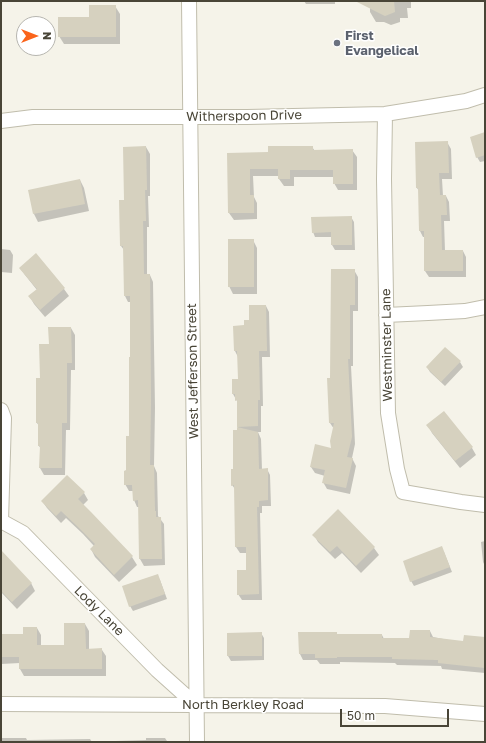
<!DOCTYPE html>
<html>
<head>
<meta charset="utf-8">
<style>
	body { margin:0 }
	#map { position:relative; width:486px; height:743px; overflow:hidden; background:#f5f3e9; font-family:"Golos Text",sans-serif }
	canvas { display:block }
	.frame { position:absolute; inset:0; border:2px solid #494537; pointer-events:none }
	.north { position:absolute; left:16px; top:16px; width:40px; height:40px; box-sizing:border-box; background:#fff; border:1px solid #b6b5af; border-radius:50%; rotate:90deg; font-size:11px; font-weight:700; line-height:16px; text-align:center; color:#494537 }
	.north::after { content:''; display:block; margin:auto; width:14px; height:18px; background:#fa641b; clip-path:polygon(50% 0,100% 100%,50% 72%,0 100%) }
	.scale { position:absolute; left:340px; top:709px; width:109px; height:18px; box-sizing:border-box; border:2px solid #494537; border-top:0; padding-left:5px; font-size:12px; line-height:14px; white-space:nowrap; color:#494537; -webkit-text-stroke:3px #fff; paint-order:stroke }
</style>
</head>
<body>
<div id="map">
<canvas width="486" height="743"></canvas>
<div class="frame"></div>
<div class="north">N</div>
<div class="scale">50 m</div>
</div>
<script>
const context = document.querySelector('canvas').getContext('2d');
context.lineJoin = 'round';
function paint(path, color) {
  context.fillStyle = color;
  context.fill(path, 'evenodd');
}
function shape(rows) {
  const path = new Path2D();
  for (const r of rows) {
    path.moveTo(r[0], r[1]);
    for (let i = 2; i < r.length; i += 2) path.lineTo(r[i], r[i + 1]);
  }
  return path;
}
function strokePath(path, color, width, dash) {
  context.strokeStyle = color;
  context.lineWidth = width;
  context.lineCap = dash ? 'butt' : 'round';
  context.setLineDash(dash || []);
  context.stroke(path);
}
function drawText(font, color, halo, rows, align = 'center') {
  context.font = font + ' "Golos Text",sans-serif';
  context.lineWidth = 3;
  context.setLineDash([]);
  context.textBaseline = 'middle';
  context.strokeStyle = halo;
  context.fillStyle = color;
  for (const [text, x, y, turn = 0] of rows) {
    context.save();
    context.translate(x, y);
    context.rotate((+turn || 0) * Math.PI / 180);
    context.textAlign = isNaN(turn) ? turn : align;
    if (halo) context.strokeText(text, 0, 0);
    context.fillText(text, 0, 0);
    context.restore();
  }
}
const shadow = shape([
	[304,1,335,1,335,4,306,4],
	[368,1,411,1,411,8,407,8,408,18,400,18,400,22,391,25,384,22,376,22,370,12,370,5],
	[115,6,120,14,120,44,64,44,59,36,90,18],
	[485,134,485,161,480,162,477,157],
	[447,142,451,149,452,179,442,179,443,196,446,196,449,202,450,221,444,221,445,251,463,251,466,257,466,277,429,277,425,271,425,237,423,237,420,231,419,191,417,188,416,143],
	[146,147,150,154,150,196,148,196,149,227,147,227,147,275,150,275,153,282,155,408,154,466,157,473,158,516,164,524,165,565,144,566,140,559,139,507,137,507,134,500,133,491,129,491,125,484,130,437,131,302,128,302,125,296,124,250,121,246,125,201],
	[312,147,315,151,352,150,357,157,357,190,338,190,334,183,334,177,294,177,294,186,284,186,279,179,279,176,253,176,254,197,257,203,257,219,234,220,229,213,228,154,269,153],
	[80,180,84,188,89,211,38,222,34,214,29,191],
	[351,217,354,222,355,250,335,250,332,245,332,237,315,237,313,232],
	[253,240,257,248,257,294,233,294,229,286],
	[1,249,10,250,13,255,12,273,1,272],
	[36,255,64,289,69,296,45,317,34,304,30,297,37,290,25,275,20,268],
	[354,270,358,277,358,311,353,311,353,366,351,366,355,444,352,458,356,466,350,494,327,489,323,482,325,476,315,473,311,467,332,449,334,429,330,423,331,379],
	[266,306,269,312,270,357,262,357,263,406,261,406,261,432,258,432,261,439,262,470,267,469,270,475,271,506,262,506,262,513,260,513,262,600,242,600,238,594,247,571,247,553,240,553,236,547,235,489,232,485,238,431,238,403,233,394,239,380,238,357,235,351,245,326],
	[71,328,75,335,75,370,71,370,70,430,66,430,65,475,44,475,40,468,41,449,39,446,39,426,37,423,41,379,50,345],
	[460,362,463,367,445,386,430,372,427,367],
	[428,425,472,448,476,455,460,468,432,433],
	[84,493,88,500,83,505,132,557,137,565,119,582,95,557,91,549,94,546,83,534,66,518,61,523,47,508,42,501],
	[314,535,374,548,379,555,361,573,342,553,335,559,318,542],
	[485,541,485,566,483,562,481,542],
	[444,552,452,572,414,586,411,581],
	[1,561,31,583,35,591,17,609,1,592],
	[157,575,160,580,167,599,133,611,130,606],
	[85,624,89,631,89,650,102,650,106,656,106,676,24,676,20,669,20,663,1,664,1,635,24,635,37,628,41,635,41,646,65,646],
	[430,631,433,637,485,647,485,673,442,669,441,666,397,665,395,663,340,662,340,664,320,664,317,660,303,660,300,654,337,635,382,635,384,639,410,639],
	[261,633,264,638,264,660,231,661,228,656],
	[1,738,26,738,27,740,90,739,92,742,1,742],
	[146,738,165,738,167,741,171,741,172,742,110,742,115,742,115,741,146,740]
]);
const building = shape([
	[355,1,394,1,395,12,385,16],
	[89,5,116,5,116,37,58,37,58,17,89,17],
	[485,132,485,155,476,158,470,137],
	[448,141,449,173,439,173,440,195,446,195,447,215,441,215,442,250,463,250,463,271,424,271,424,231,419,231,418,188,416,188,415,142],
	[146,146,147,190,145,190,146,221,143,221,144,274,150,274,151,401,150,465,154,465,155,511,156,511,156,517,161,517,162,559,139,559,138,500,133,501,132,485,124,485,124,471,126,470,126,436,129,436,129,357,130,357,130,296,124,296,123,246,120,246,119,200,124,200,123,147],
	[268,146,313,146,313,150,353,149,353,184,333,184,333,170,290,170,290,179,278,179,278,169,250,169,250,195,254,195,254,213,228,213,227,153,268,152],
	[80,179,85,204,33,214,28,190],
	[352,216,352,245,331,245,331,232,312,233,311,217],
	[228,239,254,239,254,287,228,287],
	[36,253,65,288,40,310,28,296,37,289,19,268],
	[331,269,355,269,355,305,350,305,350,359,348,359,352,437,347,457,353,458,346,488,322,483,325,470,310,467,315,444,331,448,330,441,334,423,329,423,327,378,330,378],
	[249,305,266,305,267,351,259,351,260,400,258,400,258,426,237,427,237,400,235,401,235,394,232,394,232,379,238,379,237,351,234,351,233,326,244,325,244,320,249,320],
	[48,327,71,327,72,363,67,363,67,423,62,423,62,468,39,468,40,446,38,446,38,423,36,423,36,378,40,378,39,344,49,344],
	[445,347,461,361,441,382,426,367],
	[444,411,473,447,455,461,426,425],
	[237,427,258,432,259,469,268,468,268,500,259,501,259,507,257,507,259,594,237,595,237,570,246,570,246,547,235,547,234,485,231,486,231,469,233,469,233,430,237,430],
	[67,475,85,492,78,499,91,512,133,556,114,575,90,549,95,544,78,527,61,511,56,516,41,501],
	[338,509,375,547,356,566,337,546,330,552,312,535],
	[442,546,450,567,410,582,403,561],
	[1,550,32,583,12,602,1,591],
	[158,574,165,594,129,607,122,586],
	[64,623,85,623,86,649,102,648,102,669,19,669,19,657,1,657,1,634,23,634,23,627,37,627,37,645,64,645],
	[410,630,430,630,430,637,463,641,464,635,485,637,485,668,438,663,438,660,392,659,392,657,337,657,337,658,315,658,315,654,299,654,298,632,337,632,337,634,382,634,382,638,409,638],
	[262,632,262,656,227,656,227,633]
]);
const minor = shape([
	[189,1,197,742],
	[385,114,384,179,388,413,397,469,403,492,461,502,485,505],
	[1,121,33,117,247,117,385,114,466,101,485,95],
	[386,315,428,313,465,311,485,307],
	[1,410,4,418,1,521],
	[1,521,23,533,157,670,196,705],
	[1,704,385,706,485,714]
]);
const markers = [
	[337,43,4,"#6b7280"]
];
const worshipNames = [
	["First",345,36],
	["Evangelical",345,51]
];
const streetNames = [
	["Witherspoon Drive",244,116,-1],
	["Westminster Lane",387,345,-91],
	["West Jefferson Street",193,371,-91],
	["Lody Lane",99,611,45],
	["North Berkley Road",243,705]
];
paint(shadow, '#0003');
paint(building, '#d6d1bf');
strokePath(minor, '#c0bdac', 16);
strokePath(minor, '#fff', 14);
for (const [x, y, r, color] of markers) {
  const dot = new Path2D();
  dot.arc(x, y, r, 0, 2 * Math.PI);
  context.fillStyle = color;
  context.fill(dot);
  strokePath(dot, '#fff', 1.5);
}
drawText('bold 13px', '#5b616d', '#fff', worshipNames, 'left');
drawText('13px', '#494537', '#fff', streetNames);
</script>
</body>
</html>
